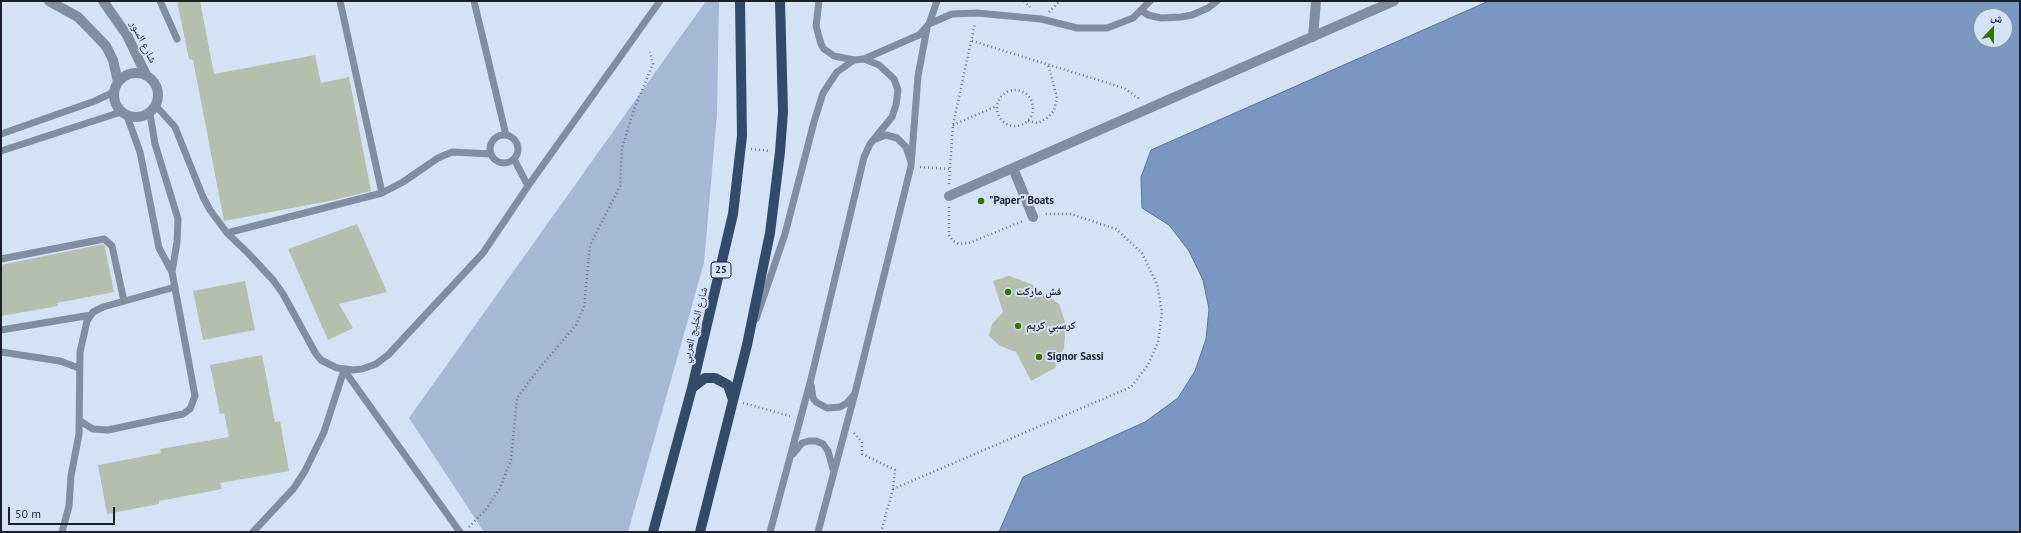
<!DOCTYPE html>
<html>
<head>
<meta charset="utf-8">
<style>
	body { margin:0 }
	#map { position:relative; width:2021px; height:533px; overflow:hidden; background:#d4e2f6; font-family:"PT Sans","Noto Naskh Arabic",sans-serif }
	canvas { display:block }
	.frame { position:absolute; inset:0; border:2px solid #1b2027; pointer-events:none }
	.north { position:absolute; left:1973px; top:8px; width:40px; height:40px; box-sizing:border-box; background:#d4e2f6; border:1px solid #8a94a3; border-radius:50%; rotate:22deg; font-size:11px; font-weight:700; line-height:16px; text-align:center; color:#1b2027 }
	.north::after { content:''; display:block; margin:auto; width:14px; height:18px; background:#367206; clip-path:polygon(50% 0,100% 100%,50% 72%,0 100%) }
	.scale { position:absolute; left:8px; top:507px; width:107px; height:18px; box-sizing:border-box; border:2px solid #1b2027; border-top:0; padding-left:5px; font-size:12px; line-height:14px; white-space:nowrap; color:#1b2027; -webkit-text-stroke:3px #d4e2f6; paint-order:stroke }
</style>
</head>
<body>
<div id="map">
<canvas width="2021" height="533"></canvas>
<div class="frame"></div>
<div class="north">ش</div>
<div class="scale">50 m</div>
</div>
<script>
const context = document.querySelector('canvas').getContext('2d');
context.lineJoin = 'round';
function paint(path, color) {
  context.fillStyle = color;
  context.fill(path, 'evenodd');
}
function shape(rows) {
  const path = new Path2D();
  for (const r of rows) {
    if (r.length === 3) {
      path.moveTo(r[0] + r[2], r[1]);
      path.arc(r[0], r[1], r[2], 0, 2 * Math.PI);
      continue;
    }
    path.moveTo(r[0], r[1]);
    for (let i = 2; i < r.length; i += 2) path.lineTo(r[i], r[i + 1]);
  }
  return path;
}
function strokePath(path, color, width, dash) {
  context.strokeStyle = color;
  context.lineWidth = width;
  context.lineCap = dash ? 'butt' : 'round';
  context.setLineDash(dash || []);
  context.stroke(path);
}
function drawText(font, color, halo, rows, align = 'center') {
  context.font = font + ' "PT Sans","Noto Naskh Arabic",sans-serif';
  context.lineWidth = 4;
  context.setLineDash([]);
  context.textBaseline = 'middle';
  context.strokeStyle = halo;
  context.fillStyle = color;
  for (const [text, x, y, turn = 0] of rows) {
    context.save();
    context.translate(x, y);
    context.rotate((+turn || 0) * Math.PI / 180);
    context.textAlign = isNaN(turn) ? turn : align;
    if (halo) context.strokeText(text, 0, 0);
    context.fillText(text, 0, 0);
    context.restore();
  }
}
const green = shape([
	[706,1,719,1,717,114,704,263,628,532,484,532,409,418]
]);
const water = shape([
	[1489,1,2020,1,2020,532,999,532,1023,477,1145,422,1178,398,1195,371,1206,339,1209,309,1203,280,1189,251,1169,225,1142,208,1141,177,1151,150,1489,1],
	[1981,16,2005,16,2005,40,1981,40,1981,16]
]);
const building = shape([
	[177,1,200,1,214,74,315,55,321,83,349,77,371,191,334,200,224,221,193,60,189,59],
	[357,224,387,292,339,304,353,328,328,340,288,249],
	[103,244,105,247,114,292,57,303,58,306,1,316,1,265],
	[1009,276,1031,284,1059,304,1066,325,1064,348,1055,368,1031,381,1016,352,1000,346,989,336,992,324,1003,312,993,281],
	[245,281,255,330,203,340,193,291],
	[262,355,275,422,280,421,289,471,220,483,222,489,159,501,159,504,107,514,98,465,161,453,160,449,229,437,224,413,220,414,210,365]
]);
const path = shape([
	[1024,1,1030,7],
	[1049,12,1060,1],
	[972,41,1124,88,1141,100],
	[1015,108,18],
	[1028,121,1038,123,1047,118,1054,111,1057,98,1048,64],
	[953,125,997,106],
	[751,149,770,151],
	[920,167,950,169],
	[949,184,953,125,975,23],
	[949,207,949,235,953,241,959,244,969,243,1023,221],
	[743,403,790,416],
	[854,433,862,442,862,454,895,470,893,489,881,532],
	[893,489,1131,387,1148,365,1158,342,1162,313,1157,284,1142,253,1116,229,1071,214,1043,214],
	[469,527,487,508,500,488,511,460,517,398,537,371,576,325,584,307,590,245,620,186,622,148,634,109,653,64,650,52]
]);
const lane = shape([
	[160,1,177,39],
	[340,1,382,193],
	[474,1,506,135],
	[819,1,816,26,821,44,824,49,834,56,854,60,864,59,919,35,929,24,937,1],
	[1142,11,1148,15,1161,18,1181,17,1192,15,1208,8,1217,1],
	[929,24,952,14,977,13,1041,19,1077,28,1107,28,1133,18,1150,1],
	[156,106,175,127,203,197,210,210,227,233,248,253,273,280,283,294,316,354,321,360,337,368,353,370,362,369,376,364,388,355,483,253,528,186,660,1],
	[150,114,155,144,178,219,177,242,172,272],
	[1,134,95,101,114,92],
	[504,149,14],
	[876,139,886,135,897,138,906,147,911,162],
	[1,151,121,112],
	[514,159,528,186],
	[227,233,382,193,403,182,438,158,452,152,491,154],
	[1,259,104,239,112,246,124,301],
	[756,319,785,234,814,122,823,93,837,72,854,60],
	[1,330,91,315],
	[1,352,60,361,79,368],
	[344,370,460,532],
	[811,385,813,398,816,402,827,408,840,407,847,403,853,396],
	[80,421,93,429,108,430,183,414,190,409,195,396,172,272,159,248,140,152,127,116],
	[793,454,802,443,809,441,816,441,823,444,828,451,833,469],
	[62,532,69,506,71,476,79,434,80,352,87,321,93,312,103,307,175,287],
	[253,532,294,488,305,471,324,432,344,370],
	[770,532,811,379,864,157,870,144,892,117,896,105,898,90,894,79,879,65,864,59],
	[818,532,855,393,911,166,918,76,927,28]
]);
const street = shape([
	[49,1,78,17,106,46,113,60,118,82],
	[103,1,127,35,146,75],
	[1313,37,1316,1],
	[136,95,22],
	[1013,168,1033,217],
	[949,196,1394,1]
]);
const primary = shape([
	[692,388,705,378,715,378,728,385,733,400],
	[653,532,692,388,733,214,742,136,740,1],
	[700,532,747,345,770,233,780,152,783,112,780,1]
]);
const markers = [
	[981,201,4,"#367206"],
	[1008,292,4,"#367206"],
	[1018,326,4,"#367206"],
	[1039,357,4,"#367206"]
];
const shields = [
	[721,270,20]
];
const shieldNames = [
	["25",721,270]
];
const streetNames = [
	["شارع السور",143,42,63],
	["شارع الخليج العربي",695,325,-76]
];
const poiNames = [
	["\"Paper\" Boats",989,201],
	["فش ماركت",1016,292],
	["كرسبي كريم",1026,326],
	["Signor Sassi",1047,357]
];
paint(green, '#a5b9d5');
paint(water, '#7a97c1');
strokePath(water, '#5e7393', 1);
paint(building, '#b2c0ad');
strokePath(path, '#6f7885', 2.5, [1, 3]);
strokePath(lane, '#818ea1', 7);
strokePath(street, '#818ea1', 10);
strokePath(primary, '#344a69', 10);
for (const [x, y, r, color] of markers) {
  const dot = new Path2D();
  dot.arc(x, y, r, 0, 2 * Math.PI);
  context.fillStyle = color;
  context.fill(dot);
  strokePath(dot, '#d4e2f6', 1.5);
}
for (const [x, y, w] of shields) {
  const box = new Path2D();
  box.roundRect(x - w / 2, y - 8, w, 16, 3);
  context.fillStyle = '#d4e2f6';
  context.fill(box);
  strokePath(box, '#1b2027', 1);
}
drawText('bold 10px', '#1b2027', null, shieldNames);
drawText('11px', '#1b2027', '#d4e2f6', streetNames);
drawText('bold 11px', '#1b2027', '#d4e2f6', poiNames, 'left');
</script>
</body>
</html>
